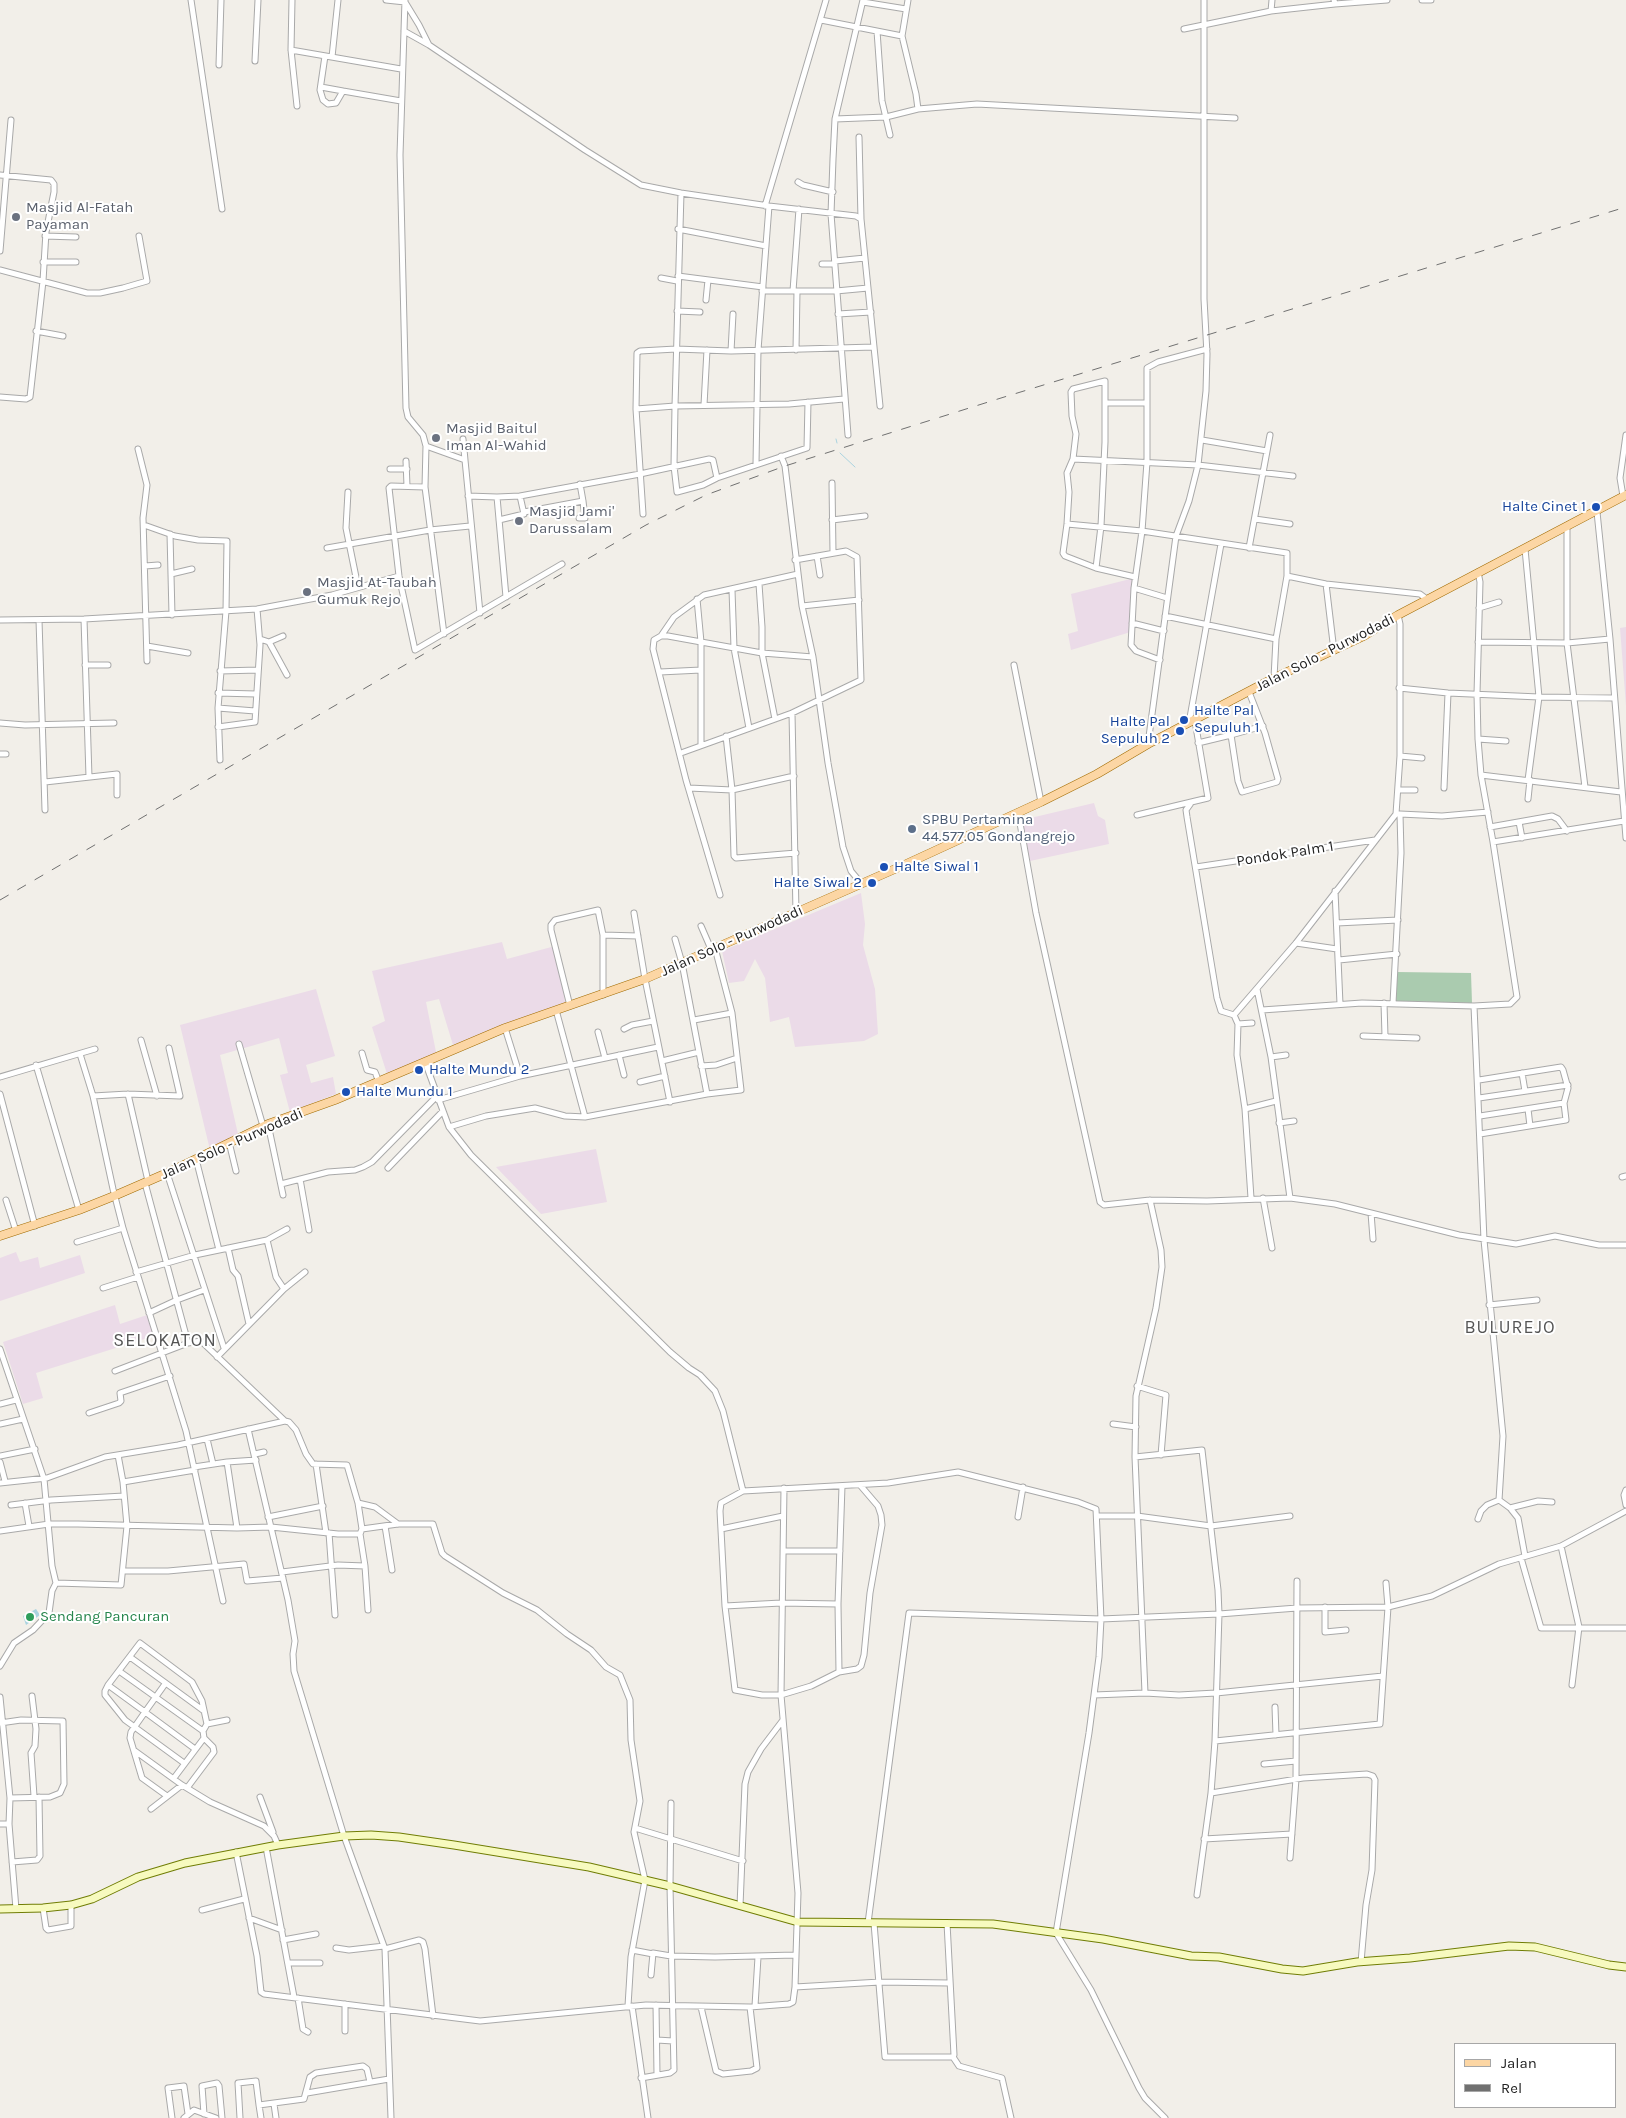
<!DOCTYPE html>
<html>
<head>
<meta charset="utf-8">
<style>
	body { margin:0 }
	#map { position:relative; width:1626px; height:2118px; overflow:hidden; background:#f2efe9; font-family:Karla,sans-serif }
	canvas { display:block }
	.legend { position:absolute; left:1454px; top:2043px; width:162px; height:65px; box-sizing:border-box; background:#fff; border:1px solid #a7a7a7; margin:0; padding:6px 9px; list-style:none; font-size:15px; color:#222 }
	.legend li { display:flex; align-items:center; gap:10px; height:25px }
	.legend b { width:25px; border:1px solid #a7a7a7 }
</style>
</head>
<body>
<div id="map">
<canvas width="1626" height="2118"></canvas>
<ul class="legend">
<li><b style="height:6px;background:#fcd6a4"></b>Jalan</li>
<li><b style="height:6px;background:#707070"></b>Rel</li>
</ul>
</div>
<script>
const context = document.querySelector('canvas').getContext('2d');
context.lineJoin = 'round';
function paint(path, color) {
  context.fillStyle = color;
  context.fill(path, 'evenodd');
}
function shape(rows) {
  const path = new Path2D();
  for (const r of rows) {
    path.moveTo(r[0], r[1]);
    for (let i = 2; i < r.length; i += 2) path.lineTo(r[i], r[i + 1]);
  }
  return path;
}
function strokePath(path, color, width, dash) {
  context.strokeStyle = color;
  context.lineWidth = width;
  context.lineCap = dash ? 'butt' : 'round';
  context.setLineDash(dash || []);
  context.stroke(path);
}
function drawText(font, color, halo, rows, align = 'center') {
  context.font = font + ' Karla,sans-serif';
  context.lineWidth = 4;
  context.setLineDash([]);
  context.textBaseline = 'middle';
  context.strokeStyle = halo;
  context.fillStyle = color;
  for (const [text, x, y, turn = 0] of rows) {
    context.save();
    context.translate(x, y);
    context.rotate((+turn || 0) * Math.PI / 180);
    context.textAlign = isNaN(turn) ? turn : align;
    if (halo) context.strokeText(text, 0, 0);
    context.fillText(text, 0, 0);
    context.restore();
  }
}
const industrial = shape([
	[1138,577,1134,631,1071,650,1068,634,1078,631,1071,594],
	[1626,627,1626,706,1620,628],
	[1094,803,1098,816,1105,820,1109,844,1030,861,1022,820],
	[861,893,865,924,863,945,875,989,878,1034,864,1041,795,1047,789,1017,770,1022,765,978,755,959,744,981,729,983,722,951],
	[502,942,507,959,555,946,566,1007,453,1045,439,999,426,1002,437,1057,388,1077,372,1027,385,1021,372,971],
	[316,989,335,1056,306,1065,311,1083,333,1077,336,1094,290,1112,280,1075,288,1073,279,1038,220,1055,238,1134,210,1150,180,1025],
	[596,1149,607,1202,541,1214,496,1167],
	[16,1252,20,1262,38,1257,40,1268,80,1255,85,1273,0,1301,0,1258],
	[115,1305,120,1324,147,1315,154,1336,36,1373,43,1398,23,1404,3,1342]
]);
const cemetery = shape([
	[1397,972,1471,973,1472,1003,1396,1001]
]);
const water = shape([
	[36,1609,40,1615,26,1625,23,1616]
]);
const stream = shape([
	[836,439,837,443],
	[840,453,855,467]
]);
const street = shape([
	[191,0,222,209],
	[292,0,291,50,297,106],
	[386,0,405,2,419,25,429,45],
	[405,0,400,155,406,408,408,417,423,435,426,446,465,460,480,613],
	[908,0,902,36,916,94,918,109],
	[1334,0,1335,4,1387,0],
	[1422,0,1431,0],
	[863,2,906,9],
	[1271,11,1272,0],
	[821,20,902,36],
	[1184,29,1271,11,1335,4],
	[404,31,429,45,585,150,641,185,681,193,769,206,856,216,861,219,874,347,731,351,676,349,640,351,637,353,636,409,643,514],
	[877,31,882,101,890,135],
	[291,50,401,69],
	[325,56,320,90,323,100,328,104,336,103,343,91,401,101],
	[332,57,338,0],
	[255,61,258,0],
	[219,65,221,0],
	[321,87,343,91],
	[835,119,886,117,918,109,977,104,1235,118],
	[859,137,861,219],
	[0,175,51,180,54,184,54,192,46,232,43,281,30,397,26,399,0,397],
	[798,182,803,185,833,192],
	[681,193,675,406,674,466,677,492,703,485,717,478],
	[765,206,826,0],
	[678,229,766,246],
	[45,236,76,237],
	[0,251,11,120],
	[835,261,865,258],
	[43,262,76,262],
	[822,264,835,264],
	[0,270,87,293,100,293,123,288,147,281,139,236],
	[678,276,763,287],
	[661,278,677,281],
	[762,291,836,291,868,288],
	[793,291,799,209],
	[706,300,708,280],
	[677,311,700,312],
	[838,314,871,312],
	[36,331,63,336],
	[874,347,880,406],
	[796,350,797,291],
	[731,351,733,314],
	[1105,403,1147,403],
	[704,405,707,350],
	[636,409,675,406,789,404,844,399],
	[848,435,831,214,833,159,835,119,863,0],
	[463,439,465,460],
	[1202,440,1267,451],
	[426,446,425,487,444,634],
	[138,449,147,485,143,518,147,661],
	[781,456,785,466,802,606,813,657,828,763,843,847,851,871,861,883],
	[1073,459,1198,465,1293,476],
	[406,461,407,486],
	[756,464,758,350,769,206],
	[390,469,407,469],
	[832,483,833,553],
	[425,487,391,486,389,488,399,576,415,650,562,564],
	[348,492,346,528,358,587],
	[468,496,497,497],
	[1623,496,1620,478,1626,435],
	[524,512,583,501,580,484],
	[1597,512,1610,639,1626,838],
	[579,518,585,518,583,501],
	[1255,519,1290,524],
	[499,520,524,514,520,496],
	[832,520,865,516],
	[1067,524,1142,531,1287,553,1287,576,1276,639,1274,678],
	[144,525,175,536,198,540,227,541,226,611,218,708,220,760],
	[1567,527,1567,643,1585,787],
	[170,534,172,615],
	[327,548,430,530,470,526],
	[1249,548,1270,435],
	[1525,549,1539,697,1528,780],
	[817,556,820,575],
	[145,566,158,565],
	[1096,568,1101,526,1105,442,1105,381,1073,389,1071,392,1072,416,1076,434,1073,459,1067,473,1069,492,1067,524,1063,553,1065,556,1096,568,1135,577],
	[1478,572,1480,582,1477,694,1478,739,1481,775,1493,842,1624,821],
	[171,574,192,569],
	[1287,576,1326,584,1420,594,1428,600],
	[759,584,762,627,762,653,775,719],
	[1326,584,1334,651],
	[1134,588,1167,598],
	[732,590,734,648,749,728],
	[506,597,497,497,520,496,640,474,709,459,713,460,717,478,807,448,808,402],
	[697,599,701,642,701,744],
	[802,606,859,600],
	[1479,608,1499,602],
	[1165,616,1276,639],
	[84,619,89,777],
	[0,620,84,619,257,609,332,595,399,576],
	[39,620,45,810],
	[1132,623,1164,631],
	[661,636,674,617,704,595,798,574],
	[260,639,269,642,287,675],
	[269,642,283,636],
	[1478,642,1567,643,1610,639],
	[147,646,188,653],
	[1160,660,1136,651,1131,645,1134,588,1142,531,1147,462,1147,368,1158,362,1207,349],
	[85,665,108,665],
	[1014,665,1041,802],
	[220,671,258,670],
	[660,672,701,670],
	[1399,688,1448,693,1539,697,1614,698],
	[218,693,256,694],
	[218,708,255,711],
	[792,713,796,913],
	[0,723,25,725,114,723],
	[1189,723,1221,544],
	[218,727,255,722,260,645,257,609],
	[1231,735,1263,726],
	[726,736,732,790,734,856,736,858,796,853],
	[1478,739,1506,741],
	[1198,743,1231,735,1238,781,1242,792,1277,782,1278,779,1265,733,1249,692],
	[1148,744,1176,536,1189,501,1198,465,1206,391,1207,354,1204,299,1204,0],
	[681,753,792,713,861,680,857,557,846,551,795,560],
	[0,754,6,754],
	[1400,756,1422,758],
	[1481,775,1621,792],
	[45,782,117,774,117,795],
	[689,788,732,790,794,776],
	[1444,788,1448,693],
	[1399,790,1415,790],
	[1528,799,1530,780],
	[1191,803,1186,810,1187,817,1217,998,1221,1011,1234,1015],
	[1018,812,1036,913,1100,1202,1104,1205,1150,1200],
	[1396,814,1400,756,1400,624,1398,615],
	[1400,814,1442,816,1488,812],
	[1137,815,1208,798,1195,721],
	[1519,822,1522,838],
	[1490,827,1552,816,1558,819,1567,831],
	[1196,867,1375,840],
	[1335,891,1340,1004],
	[720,895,686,780,653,649,654,640,661,636,668,636,762,653,813,657],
	[634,913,645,979,670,1102],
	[1337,923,1398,920],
	[701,926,711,949],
	[603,935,638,936],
	[675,939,682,963,707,1094],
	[1296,943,1337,949],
	[1339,960,1397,954],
	[1257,989,1271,1057,1290,1198],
	[1384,1003,1385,1036],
	[570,1006,551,930,551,925,555,920,598,910,603,935,603,995],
	[1474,1006,1510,1004,1517,997,1493,842],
	[556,1010,585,1117],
	[1262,1010,1362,1003,1474,1006,1484,1240,1503,1436,1499,1500,1487,1505,1481,1511,1478,1519],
	[1234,1015,1296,943,1396,814,1400,814,1401,853,1393,1003],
	[1234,1015,1238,1024,1237,1055,1245,1109,1251,1198],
	[694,1020,732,1013],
	[1238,1024,1252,1023],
	[505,1028,520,1076],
	[624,1029,632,1025,653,1021],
	[598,1032,605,1058],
	[1363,1036,1417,1038],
	[141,1040,157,1096],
	[239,1044,263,1126],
	[362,1053,367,1070,375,1072,379,1082],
	[80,1054,93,1096,113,1189,123,1228,186,1431,223,1601],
	[619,1055,624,1075],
	[1271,1057,1286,1055],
	[662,1061,699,1052],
	[425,1062,449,1127,471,1155,670,1352,689,1368,700,1375,715,1391,723,1411,743,1491],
	[36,1065,79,1210],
	[701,1066,716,1065,737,1058],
	[1522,1073,1525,1091],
	[0,1077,95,1049],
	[1479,1080,1561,1067,1563,1070,1568,1088,1564,1103,1566,1120,1480,1134],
	[640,1082,665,1076],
	[0,1094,35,1226],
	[128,1094,148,1181],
	[93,1096,128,1094,180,1096,169,1048],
	[1479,1098,1568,1085],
	[438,1100,520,1076,658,1047],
	[1245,1109,1276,1101],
	[1528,1109,1530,1126],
	[1480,1116,1564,1103],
	[1279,1123,1294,1121],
	[268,1124,283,1195],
	[449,1127,486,1116,535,1108,565,1116,585,1117,707,1094,741,1090,732,1013,715,948],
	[229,1142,236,1171],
	[196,1159,219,1250],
	[388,1168,443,1111],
	[167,1173,224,1348],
	[1622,1177,1626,1176],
	[300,1179,309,1230],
	[145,1183,188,1343],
	[281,1184,328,1172,355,1170,363,1167,372,1162,437,1096],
	[1263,1198,1272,1248],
	[6,1200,16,1231],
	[1371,1213,1373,1239],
	[267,1240,276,1277,284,1289],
	[77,1242,123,1228],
	[228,1248,233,1270,238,1276,249,1324],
	[136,1272,195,1255,267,1240,287,1229],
	[103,1288,138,1277],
	[1489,1305,1537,1300],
	[149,1313,177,1300,204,1290],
	[0,1349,44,1479,52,1566,56,1583,52,1591,49,1613,33,1630,14,1643,0,1666],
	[217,1357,284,1289,305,1272],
	[115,1371,188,1343,201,1341,285,1421],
	[1137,1386,1166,1395,1161,1455],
	[0,1404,16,1400],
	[89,1413,119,1403,121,1401,120,1393,170,1376],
	[0,1424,23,1419],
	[1113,1424,1136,1427],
	[248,1429,288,1600,295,1641,293,1654,294,1671,344,1836,385,1949,391,2118],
	[207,1439,213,1464],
	[255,1454,264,1452],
	[118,1455,123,1482],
	[0,1456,35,1449],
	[1135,1457,1202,1450,1218,1590,1219,1614,1215,1741,1211,1793,1197,1895],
	[0,1462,5,1481],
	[316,1464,326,1533],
	[194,1467,227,1462],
	[0,1483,47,1478,105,1457,178,1445,285,1421,289,1422,296,1430,306,1454,313,1464,347,1465,358,1503,362,1529],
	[860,1485,878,1506,881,1515,882,1525,870,1593,864,1655,861,1666,857,1669,839,1672,811,1686,781,1695,762,1695,735,1690,725,1606,720,1511,721,1503,743,1491,888,1483,958,1472,1078,1502,1096,1509,1101,1619,1099,1657,1089,1733,1056,1933,1091,1990,1139,2088,1145,2098,1165,2118],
	[1626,1490,1624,1495,1626,1505],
	[1499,1500,1510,1508,1518,1518,1525,1556],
	[25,1503,29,1526],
	[358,1503,375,1507,398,1524],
	[11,1505,51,1500,124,1496],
	[1510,1508,1538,1501,1552,1502],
	[1097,1516,1137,1516,1211,1526,1290,1516],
	[268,1517,323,1506],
	[1018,1517,1023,1487],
	[385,1526,392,1570],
	[237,1528,227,1462,256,1460],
	[721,1529,783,1516],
	[0,1531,49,1524,78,1524,237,1528,271,1527,338,1534,360,1534],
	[329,1533,335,1615],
	[1561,1546,1579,1627,1572,1685],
	[783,1551,840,1551],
	[1521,1558,1541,1628,1626,1628],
	[123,1571,168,1571,244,1564,247,1581,283,1578],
	[282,1572,338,1565,365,1566],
	[56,1583,121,1585,127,1526,123,1482,195,1470],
	[725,1606,781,1603,838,1604],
	[1325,1607,1325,1632,1346,1630],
	[368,1610,365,1566,360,1534,362,1529,398,1524,433,1524,442,1553,445,1556,503,1593,537,1610,567,1634,591,1650,606,1667,620,1675,630,1700,631,1740,640,1801,634,1832,645,1880,631,1957,628,2006],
	[130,1657,204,1711],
	[119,1671,203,1731],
	[839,1672,838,1604,842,1486],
	[165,1684,145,1712,195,1749],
	[108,1685,105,1691,105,1695,125,1720,184,1763],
	[1145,1693,1179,1695,1216,1693,1383,1676],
	[1094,1695,1145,1693,1135,1457,1136,1396,1156,1308,1162,1267,1161,1250,1150,1200,1207,1201,1290,1198,1335,1204,1459,1235,1516,1244,1555,1236,1599,1245,1626,1245],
	[32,1696,36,1729,35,1746,31,1753,34,1796],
	[0,1697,10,1798,9,1824,16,1909],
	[1275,1707,1276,1735],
	[0,1723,21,1720,63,1721,64,1784,60,1793,50,1797,10,1798],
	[207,1724,227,1720],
	[1215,1741,1380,1724,1388,1607,1386,1583],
	[135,1751,182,1785,210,1802,264,1826,274,1836,278,1845],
	[1264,1764,1296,1761],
	[187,1788,214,1752,213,1747,204,1738],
	[1211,1793,1303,1778,1367,1774,1373,1776,1375,1780,1372,1870,1366,1905,1361,1962],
	[167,1796,142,1778,130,1738,131,1732,145,1712,108,1685,140,1643,192,1682,202,1701,207,1724,203,1731,204,1738,174,1778],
	[260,1797,273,1832],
	[151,1809,182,1785],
	[0,1824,9,1824],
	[635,1828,743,1861],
	[1204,1839,1292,1834],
	[266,1847,294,1997],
	[236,1852,257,1956,261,1992,264,1994,480,2021,646,2005,750,2007,789,2004,793,2002,795,1987,798,1893,781,1695,784,1488],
	[1290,1858,1296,1779,1297,1581],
	[12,1862,37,1860,40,1856,39,1797],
	[740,1906,745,1784,748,1772,761,1749,783,1720],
	[43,1908,46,1928,48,1930,71,1926,71,1905],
	[202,1910,244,1899],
	[249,1918,282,1930],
	[868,1923,909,1613,1101,1619,1219,1614,1297,1608,1388,1607,1432,1596,1499,1564,1561,1546,1626,1511],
	[874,1923,885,2057,953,2057],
	[947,1923,954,2055,953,2057,959,2066,1002,2078,1011,2118],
	[283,1940,316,1934],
	[336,1948,349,1950,384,1946],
	[385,1949,419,1940,423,1942,425,1949,433,2016],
	[632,1950,653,1954],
	[288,1963,320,1963],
	[651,1975,653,1953,671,1956,715,1957,795,1955],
	[795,1987,880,1982,949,1983],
	[298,1998,303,2029,308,2032],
	[656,2005,657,2075],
	[632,2006,648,2118],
	[755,2006,758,1957],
	[701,2007,716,2071,723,2074,751,2071,757,2068,750,2007],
	[345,2031,345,2004],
	[657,2040,673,2041],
	[641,2078,670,2073,674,2070,670,1886,671,1803],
	[307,2093,389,2079],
	[274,2104,276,2118],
	[204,2114,202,2086,217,2083,219,2086,222,2118],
	[172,2118,168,2088,184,2086,188,2114],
	[184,2118,194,2110,216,2118],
	[240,2118,238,2083,256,2081,259,2105],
	[261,2118,259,2105,304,2099,310,2077,316,2073,363,2066,367,2069,370,2082]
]);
const secondary = shape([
	[0,1909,43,1908,71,1905,92,1899,138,1877,185,1863,278,1845,344,1836,371,1835,399,1837,454,1845,589,1867,670,1886,798,1922,993,1924,1103,1939,1191,1956,1219,1957,1282,1969,1303,1971,1357,1962,1410,1958,1509,1946,1535,1947,1609,1965,1626,1967]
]);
const primary = shape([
	[0,1236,79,1210,114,1196,167,1173,268,1124,335,1100,505,1028,645,979,904,865,1041,802,1097,774,1148,744,1274,678,1364,636,1398,615,1626,495]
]);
const rail = shape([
	[0,900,646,525,706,495,785,466,1001,398,1626,207]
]);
const markers = [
	[16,217,5,"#6b7280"],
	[436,438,5,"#6b7280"],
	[1596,507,5,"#1a4fb4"],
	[519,521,5,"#6b7280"],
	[307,592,5,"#6b7280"],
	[1184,720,5,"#1a4fb4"],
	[1180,731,5,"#1a4fb4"],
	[912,829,5,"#5c6f8a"],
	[884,867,5,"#1a4fb4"],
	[872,883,5,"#1a4fb4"],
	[419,1070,5,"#1a4fb4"],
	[346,1092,5,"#1a4fb4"],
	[30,1617,5,"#2e9e5b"]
];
const worshipNames = [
	["Masjid Al-Fatah",26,208],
	["Payaman",26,225],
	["Masjid Baitul",446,429],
	["Iman Al-Wahid",446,446],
	["Masjid Jami'",529,512],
	["Darussalam",529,529],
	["Masjid At-Taubah",317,583],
	["Gumuk Rejo",317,600]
];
const transitNames = [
	["Halte Cinet 1",1586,507,"right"],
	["Halte Pal",1194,711],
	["Sepuluh 1",1194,728],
	["Halte Pal",1170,722,"right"],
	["Sepuluh 2",1170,739,"right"],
	["Halte Siwal 1",894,867],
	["Halte Siwal 2",862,883,"right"],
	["Halte Mundu 2",429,1070],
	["Halte Mundu 1",356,1092]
];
const streetNames = [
	["Jalan Solo - Purwodadi",1325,653,-27],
	["Pondok Palm 1",1285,854,-9],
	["Jalan Solo - Purwodadi",732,941,-24],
	["Jalan Solo - Purwodadi",232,1144,-24]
];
const serviceNames = [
	["SPBU Pertamina",922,820],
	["44.577.05 Gondangrejo",922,837]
];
const leisureNames = [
	["Sendang Pancuran",40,1617]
];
const quarterNames = [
	["BULUREJO",1510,1328],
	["SELOKATON",165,1341]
];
paint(industrial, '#ebdbe8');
paint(cemetery, '#aacbaf');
paint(water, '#aad3df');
strokePath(stream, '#aad3df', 1);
strokePath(street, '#a9a9a9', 7);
strokePath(secondary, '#707d05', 9);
strokePath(primary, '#a06b00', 9);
strokePath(street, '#fff', 5);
strokePath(secondary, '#f7fabf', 7);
strokePath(primary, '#fcd6a4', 8);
strokePath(rail, '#707070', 1, [10, 10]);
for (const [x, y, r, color] of markers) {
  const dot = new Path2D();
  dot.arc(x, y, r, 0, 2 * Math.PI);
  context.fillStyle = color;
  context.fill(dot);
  strokePath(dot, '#fff', 2);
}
drawText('15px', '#5b616d', '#fff', worshipNames, 'left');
drawText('15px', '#164399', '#fff', transitNames, 'left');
drawText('15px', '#222', '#fff', streetNames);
drawText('15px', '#4e5e75', '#fff', serviceNames, 'left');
drawText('15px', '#27864d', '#fff', leisureNames, 'left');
context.letterSpacing = '1px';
drawText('18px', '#555', '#fff', quarterNames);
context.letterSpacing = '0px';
</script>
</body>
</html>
